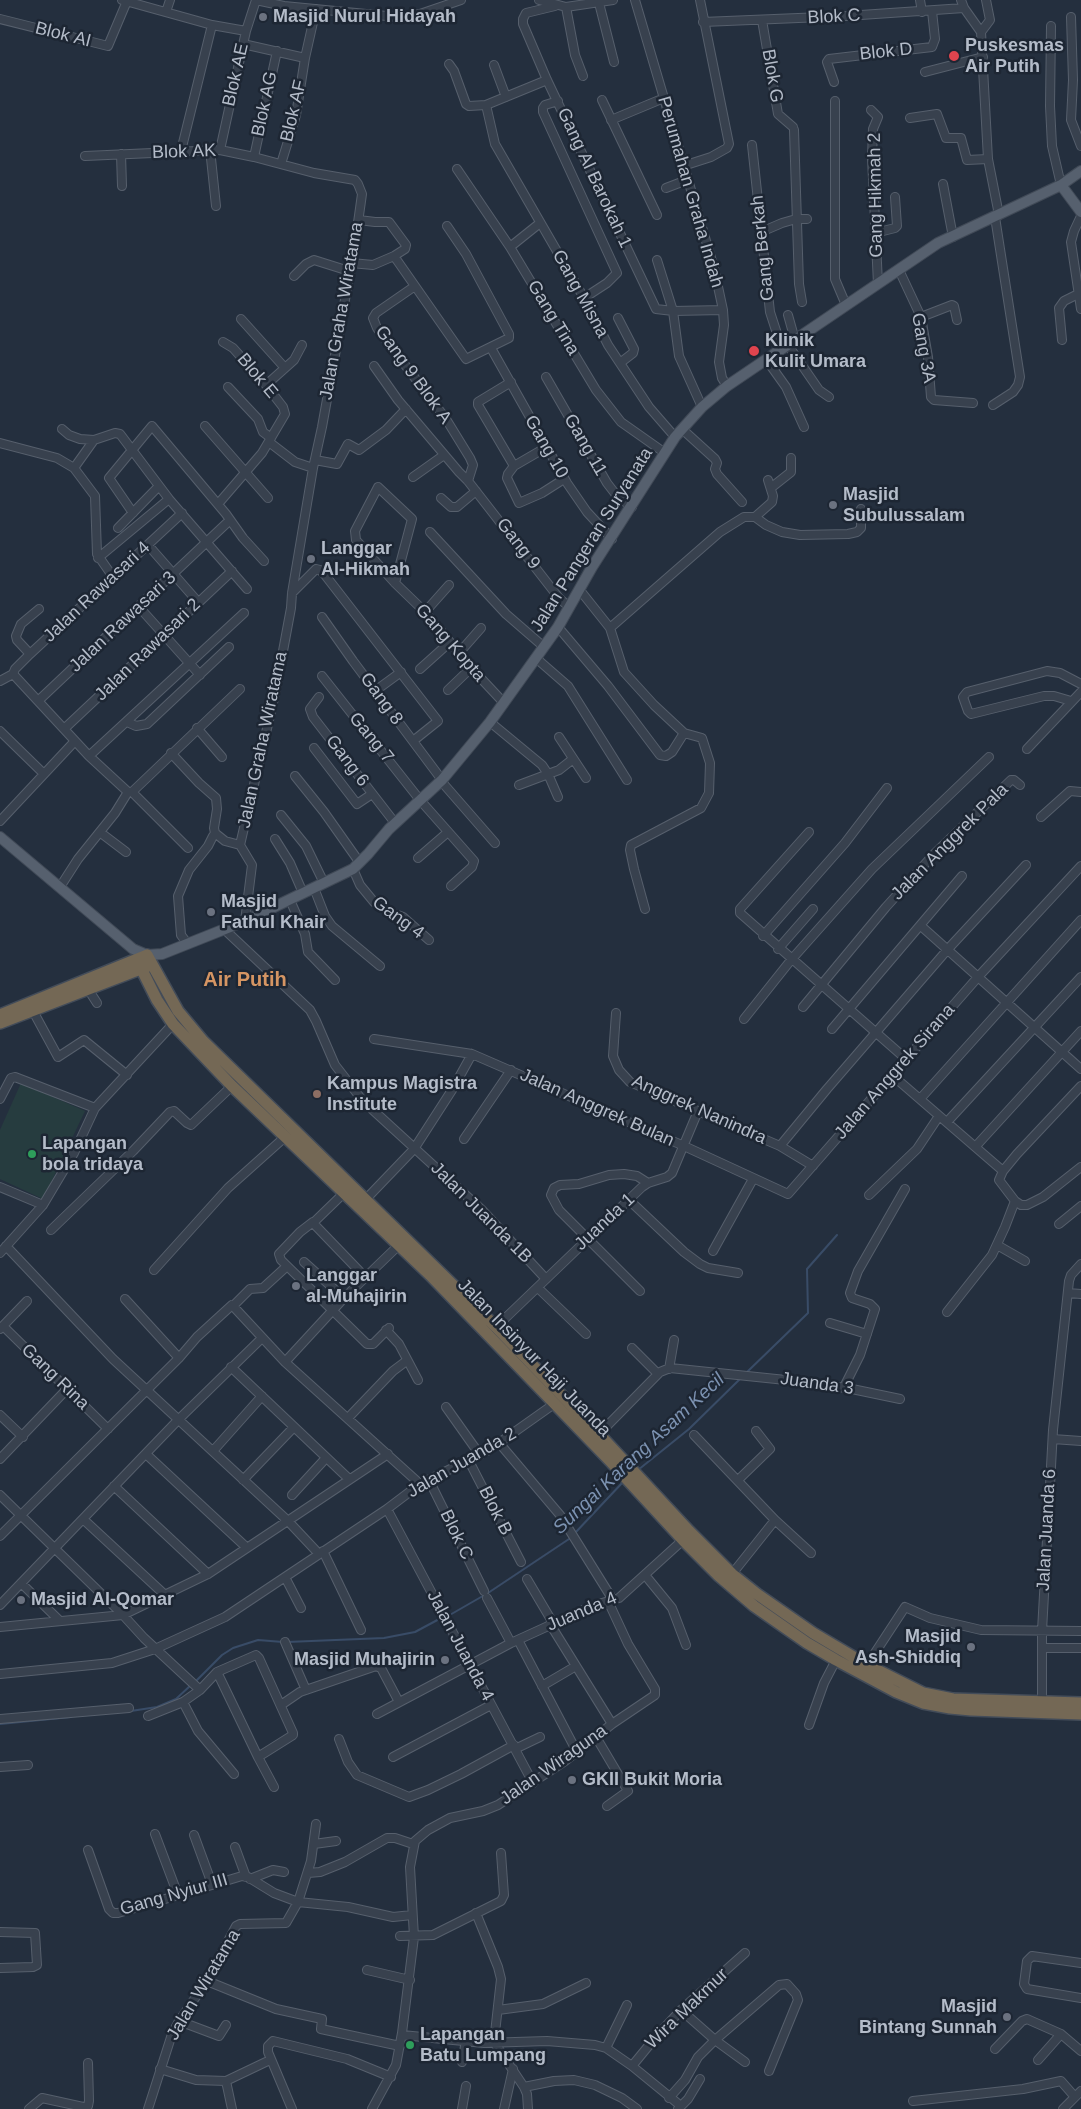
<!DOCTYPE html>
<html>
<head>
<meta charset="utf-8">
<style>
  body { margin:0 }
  canvas { display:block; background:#242f3e }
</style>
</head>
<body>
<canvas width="1081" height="2109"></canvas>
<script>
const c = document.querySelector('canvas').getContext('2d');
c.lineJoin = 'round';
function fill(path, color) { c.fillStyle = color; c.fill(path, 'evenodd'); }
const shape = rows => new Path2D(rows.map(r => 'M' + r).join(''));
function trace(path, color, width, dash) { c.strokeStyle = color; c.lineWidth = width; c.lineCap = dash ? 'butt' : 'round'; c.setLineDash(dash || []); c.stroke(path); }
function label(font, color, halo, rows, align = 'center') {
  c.font = font + ' Arial,sans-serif'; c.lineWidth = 5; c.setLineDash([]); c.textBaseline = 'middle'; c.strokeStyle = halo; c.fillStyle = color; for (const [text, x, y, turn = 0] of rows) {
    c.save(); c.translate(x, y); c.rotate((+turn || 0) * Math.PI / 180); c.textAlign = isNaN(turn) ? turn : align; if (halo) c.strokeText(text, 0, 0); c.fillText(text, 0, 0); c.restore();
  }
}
const green = shape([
  [21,1083,85,1111,43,1199,0,1179,0,1130]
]);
const stream = shape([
  [746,1373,808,1313,807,1269,837,1235],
  [638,1470,689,1429,741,1378],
  [575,1533,623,1482],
  [448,1616,488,1593,572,1537],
  [287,1642,384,1638,415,1632,443,1617],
  [195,1682,222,1655,233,1648,258,1640,283,1642],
  [131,1711,157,1707,176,1699,191,1685],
  [0,1724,71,1717]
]);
const minor = shape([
  [122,0,212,25,246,31],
  [256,0,284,6,397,17,420,14,461,0],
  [539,0,566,7,613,0],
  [635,0,714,268,723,310,724,325,719,362,722,378,727,386],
  [920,0,922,12],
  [961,0,964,8,981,32,988,159,999,215],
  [599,3,614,62],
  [555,6,526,13,523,19,523,24,547,80,656,309,673,311,723,310],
  [566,7,575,55,583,76],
  [166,12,170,0],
  [1071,17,1073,80,1071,120,1081,146],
  [0,19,108,46,127,1],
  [762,20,778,114,793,127],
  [703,22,846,16,964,8],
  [1051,26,1050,106,1052,146,1061,185],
  [981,32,990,20,986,0],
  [243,44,305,58],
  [449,64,454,71,466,104,469,106,486,105],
  [494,65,506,97],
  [925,72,983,57],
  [547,80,486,105,495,144,584,298,608,345,649,407,675,437],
  [834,82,827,62,829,59,932,47,935,39,932,11],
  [602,100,657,215],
  [558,101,545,105,543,108,543,112,617,273,607,283,584,298],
  [835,101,835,279,846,305],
  [871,110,878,117,873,129,872,158,878,284],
  [910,118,937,114,946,138,961,138,967,160,988,159],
  [611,120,664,98],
  [794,130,799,284,802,302],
  [752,145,770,312,782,349],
  [210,149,216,206],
  [220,150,246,31,256,0],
  [181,151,212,25],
  [121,154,122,186],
  [85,156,220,150,254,157,314,173,355,180,358,184,362,194,355,244,322,427,313,468,292,593,291,608,275,694,240,845,252,865,245,921],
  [254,157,277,51],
  [281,164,296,115,305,58,316,9],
  [683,166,711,157,727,148,729,144,700,0],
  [457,169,510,247,596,390,621,422,665,453],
  [943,184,953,237],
  [666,188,687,180],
  [1081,216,1074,231,1071,242,1081,309],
  [761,232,782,223,796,219,807,219],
  [875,233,895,228,897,226,895,197],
  [510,247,540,223],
  [394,256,466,359,509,338,509,334,466,254,447,226],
  [657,260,673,311,679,356,702,407],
  [351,263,373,265,394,256,405,249,406,245,389,222,375,222,359,220],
  [899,270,921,317,928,357,931,397,934,400,973,403],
  [294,276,306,264,314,260,349,271],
  [415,286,376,313,373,318,377,328,446,419,470,458,473,465,468,481],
  [788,315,795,340],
  [921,317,952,305,954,306,957,320],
  [618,318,634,349,633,353,620,363],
  [241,319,285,368],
  [1062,340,1059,308,1064,301,1078,294],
  [788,345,819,390,829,397],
  [491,348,567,483,587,512,612,539],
  [766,359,786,387,804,427],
  [374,366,398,400,459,472,468,481,559,598,569,607],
  [546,377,607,483,617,496,632,507],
  [511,382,478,402,478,405,514,466,545,448],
  [266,385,294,360,302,345],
  [228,387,258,419,263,432,271,438],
  [993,405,1013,392,1018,385,1020,377,995,217],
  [205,426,268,498],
  [62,429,69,435,80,439,94,440],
  [682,429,715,459,717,463,715,469,717,474,742,502],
  [269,442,295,462,313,468],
  [0,443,57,458,74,468,95,496,97,554,113,577],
  [315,460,337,464,348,444,359,450,386,430,406,409],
  [514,466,508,474,507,478,519,503,542,493,564,479],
  [74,468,94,440,115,433,120,434,169,499,247,589],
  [413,477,444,455],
  [772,487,791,472,791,458],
  [441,498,451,507,457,507,476,491],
  [218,504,262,453,285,414,283,407,266,385,233,348,223,342],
  [133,513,109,478,152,426,226,514,243,538,264,561],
  [755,517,772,502,773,496,768,480],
  [118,528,159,486],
  [430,532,506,614,544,647],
  [148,545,198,602],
  [98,558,169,499],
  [395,583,412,519,378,487,355,531,356,540,395,583,425,612,475,672,504,703],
  [579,589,610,628,624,672,654,705,684,733,702,738,710,763,709,793,701,808,631,845,630,850,634,869,645,909],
  [292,593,316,569,320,570,325,575,438,721,413,741],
  [139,607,200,675],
  [425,612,449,585],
  [322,617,353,661,442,780],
  [558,627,608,686,660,755,666,756,672,752,684,733],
  [610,628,720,532,744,517,755,517,766,525,782,532,800,535,848,534,857,532,861,528,861,509],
  [459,653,481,628],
  [30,654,17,640,16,636,21,624,39,609],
  [537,659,568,686,627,780],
  [420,669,450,642],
  [13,674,15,669,30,654,182,513],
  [13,674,89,756,128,792],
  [322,676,420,800,474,861,472,867,451,886],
  [0,681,13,674],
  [448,690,471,668],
  [375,691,401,672],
  [319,697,310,709,313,717,395,823],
  [38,701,230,520],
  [1071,701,1054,696,1044,696,971,714,968,711,963,697,967,692,1047,671,1060,673,1081,684],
  [127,722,136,726,147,724,229,647],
  [490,722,542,765,548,774,558,797],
  [197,728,222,757],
  [64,729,232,571],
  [0,731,43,773],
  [559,737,586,778],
  [314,748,357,804,372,794],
  [1027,749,1081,692],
  [171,753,199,783,216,798,217,809,214,828,215,833,225,841,240,845],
  [89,756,244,613],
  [295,776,324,812,360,863],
  [441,781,495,843],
  [519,785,559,770,573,759],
  [132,792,188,848],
  [281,815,306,846,324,883],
  [1041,817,1070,791,1081,792],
  [0,821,75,741],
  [809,832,740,909,740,913,906,1059],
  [101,833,126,852],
  [275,839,290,863,303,893],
  [418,858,448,832],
  [353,869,360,885,374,902,389,912,403,917,429,940],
  [60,887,78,859,115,813,128,792,132,792,240,689],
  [314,888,325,916,332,926,380,966],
  [290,900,305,934,308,952,335,980],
  [921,926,1081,1069],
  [224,929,310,1010,316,1021,335,1065,363,1101,482,1210,546,1279],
  [763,936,845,843,887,788],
  [187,943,181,935,178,896,189,870,208,846,213,836],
  [778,949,813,909],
  [88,989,97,1003],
  [803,1007,886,907,934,854,1011,780,1014,780,1020,785],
  [33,1011,58,1057,84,1040,127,1075],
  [616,1013,613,1056,619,1070,630,1082,780,1146,813,1166],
  [744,1019,791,960,872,869,989,757],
  [832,1029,962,876],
  [374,1039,472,1054],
  [892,1075,1003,1171],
  [1081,1086,1017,1154,1003,1171,999,1180,1015,1201,1021,1205,1027,1205,1043,1197,1081,1167],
  [0,1099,11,1078,15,1077,95,1108],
  [920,1099,1081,920],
  [947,1122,1081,977],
  [464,1139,511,1070],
  [780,1146,827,1089,948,949,1026,865],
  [976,1146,1081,1031],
  [0,1187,43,1205],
  [344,1193,313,1223,365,1277],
  [869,1195,917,1149,939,1116],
  [366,1199,414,1149,452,1090,472,1054,684,1146,788,1194,978,977,1081,866],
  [629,1200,684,1252,700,1264,708,1268,738,1273],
  [313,1222,300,1232,279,1254,281,1260,367,1344,373,1344,389,1328],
  [1059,1224,1081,1206],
  [51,1230,133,1151,170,1112,174,1111,187,1123,191,1125,232,1086],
  [997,1245,1025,1261],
  [6,1246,113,1359,288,1521,319,1554],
  [713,1251,753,1179],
  [0,1253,43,1205,74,1153,95,1108,173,1024],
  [304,1262,344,1298],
  [154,1270,228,1188,285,1137],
  [538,1288,586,1334],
  [640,1291,559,1210,551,1195,554,1188,560,1185,579,1184,609,1175,624,1174,637,1176,648,1183],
  [1068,1293,1081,1294],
  [125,1299,179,1358],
  [233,1306,250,1289,263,1288,286,1267],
  [947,1312,992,1255,1005,1227,1015,1201],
  [830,1323,867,1334],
  [3,1326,108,1429],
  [496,1327,642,1187,648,1183,667,1177,672,1173,698,1111],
  [0,1329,27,1301],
  [386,1330,399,1344,418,1380],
  [632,1348,658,1374],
  [285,1362,344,1298,399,1245],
  [231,1367,349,1479],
  [669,1369,674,1340],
  [844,1387,860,1355,875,1309,870,1304,852,1298,850,1293,858,1271,905,1189],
  [446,1407,480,1455],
  [0,1415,23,1437],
  [348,1418,393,1371,405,1362],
  [599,1434,660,1372,670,1368,805,1382,852,1389,900,1399],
  [694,1435,775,1520,811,1553],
  [1053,1439,1081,1441],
  [500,1444,560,1515,613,1600],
  [213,1451,262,1396],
  [146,1454,246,1547],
  [0,1459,68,1388],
  [469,1461,521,1562],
  [243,1480,294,1427],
  [429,1480,484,1591],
  [738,1480,770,1449,756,1431],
  [114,1486,208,1574],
  [0,1495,123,1615,144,1638,200,1690,183,1702,148,1716],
  [292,1495,326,1458],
  [387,1509,533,1783],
  [83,1519,165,1595],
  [0,1536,179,1358,197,1337,232,1305,285,1362,420,1484],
  [323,1551,361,1630],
  [732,1574,775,1520],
  [645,1575,672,1608,686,1645],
  [285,1577,301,1608],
  [527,1579,553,1623],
  [21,1583,60,1621],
  [487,1598,511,1643],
  [0,1605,179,1419,262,1338],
  [550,1624,612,1724],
  [0,1627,123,1615,208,1574,388,1454],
  [518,1640,577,1752],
  [285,1642,306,1690],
  [1042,1648,1081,1648],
  [867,1665,905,1607,930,1618,981,1630,1081,1631],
  [0,1674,112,1663,155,1649,225,1617,387,1509,420,1484,489,1450,554,1404],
  [542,1686,576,1666],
  [200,1690,217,1672],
  [183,1702,198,1731,234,1774],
  [1042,1703,1042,1631,1053,1430,1069,1281,1071,1275,1081,1264],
  [281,1705,300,1692,376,1666,381,1668,399,1702],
  [377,1714,511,1643,592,1606,619,1598,683,1540],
  [0,1719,129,1708],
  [809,1725,824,1683,836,1660],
  [596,1737,628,1791,607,1806],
  [339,1739,348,1762,357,1775,409,1797,428,1790,461,1774,514,1745],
  [515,1749,540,1737],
  [258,1757,293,1735,293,1733,259,1658,256,1655,217,1672,245,1730,258,1757,274,1787],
  [393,1757,491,1705],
  [0,1767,28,1765],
  [155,1834,178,1895],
  [194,1835,212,1884],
  [314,1844,336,1841],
  [235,1847,246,1877],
  [88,1850,109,1909,113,1913,118,1913,242,1876,248,1877,274,1893,298,1902,311,1861,316,1824],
  [308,1873,320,1872,345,1862,387,1838,395,1838,413,1844],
  [250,1879,273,1870,284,1872],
  [476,1913,498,1967,501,1979,494,2042],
  [0,1932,35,1933,37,1965,33,1967,0,1968],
  [400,1936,433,1935,501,1901,504,1895,501,1853],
  [1081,1963,1032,1956,1027,1961,1024,1984,1027,1989,1081,1998],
  [367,1970,410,1980],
  [207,1981,276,2009,322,2019,321,2029,400,2046],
  [498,2010,543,2004,586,1983],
  [681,2010,715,2040,745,2062],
  [179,2021,219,2036,226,2025],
  [402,2035,484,2043,547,2041,595,2045,606,2048,632,2066,681,2106],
  [494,2042,524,2087,527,2094,528,2109],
  [606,2048,627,2005],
  [995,2049,1022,2021,1027,2019,1061,2034,1081,2051],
  [1038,2060,1061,2034],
  [462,2062,466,2041],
  [632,2066,655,2038,681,2010,745,1953],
  [160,2069,196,2080,226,2081,270,2060],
  [226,2081,232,2109],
  [524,2087,554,2081,574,2080,595,2085,622,2098,637,2109],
  [669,2098,685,2080,698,2057,715,2040,779,1985,787,1984,796,1994,798,2000,769,2071],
  [913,2101,1023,2089,1061,2081,1075,2097],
  [29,2109,42,2098,83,2107,88,2106,89,2101,88,2063],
  [148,2109,172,2034,179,2021,207,1981,236,1926,240,1924,286,1923,298,1902,348,1907,393,1917,412,1915],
  [292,2109,268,2052,268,2046,273,2041,347,2059,391,2077],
  [372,2109,396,2065,402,2033,414,1937,410,1867,415,1841,428,1830,450,1818,483,1811,498,1805,565,1761,612,1724,655,1695,655,1689,628,1644,608,1601],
  [462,2109,466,2086],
  [504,2109,513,2069],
  [678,2109,688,2099,700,2079],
  [1063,2109,1081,2091]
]);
const major = shape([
  [1061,185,1081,212],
  [0,837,133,949,147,955,162,954,245,921,353,869,368,854,389,829,442,780,490,722,558,627,592,567,675,437,702,407,727,386,938,243,1061,185,1081,171]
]);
const highway = shape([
  [137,960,157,1000,173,1024,232,1086,430,1275,612,1463,683,1540,719,1576,754,1606,807,1643,836,1660,896,1692,923,1703,950,1708,971,1710,1081,1714],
  [0,1015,147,955,178,1011,203,1041,496,1327,599,1434,689,1531,732,1574,757,1594,813,1633,867,1665,923,1693,953,1699,1081,1703],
  [0,1023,148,966]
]);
const markers = [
  [263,17,5,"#6b7280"],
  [954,56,6,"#e0444e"],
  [754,351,6,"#e0444e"],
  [833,505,5,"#6b7280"],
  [311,559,5,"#6b7280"],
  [211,912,5,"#6b7280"],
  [317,1094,5,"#8d6e63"],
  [32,1154,5,"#2e9e5b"],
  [296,1286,5,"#6b7280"],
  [21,1600,5,"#6b7280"],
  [971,1647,5,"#6b7280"],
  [445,1660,5,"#6b7280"],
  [572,1780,5,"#6b7280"],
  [1007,2017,5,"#6b7280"],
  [410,2045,5,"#2e9e5b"]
];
const poiNames = [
  ["Masjid Nurul Hidayah",273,17],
  ["Puskesmas",965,46],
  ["Air Putih",965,67],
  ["Klinik",765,341],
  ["Kulit Umara",765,362],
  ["Masjid",843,495],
  ["Subulussalam",843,516],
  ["Langgar",321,549],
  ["Al-Hikmah",321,570],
  ["Masjid",221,902],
  ["Fathul Khair",221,923],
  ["Kampus Magistra",327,1084],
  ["Institute",327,1105],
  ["Lapangan",42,1144],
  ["bola tridaya",42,1165],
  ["Langgar",306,1276],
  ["al-Muhajirin",306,1297],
  ["Masjid Al-Qomar",31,1600],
  ["Masjid",961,1637,"right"],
  ["Ash-Shiddiq",961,1658,"right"],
  ["Masjid Muhajirin",435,1660,"right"],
  ["GKII Bukit Moria",582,1780],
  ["Masjid",997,2007,"right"],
  ["Bintang Sunnah",997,2028,"right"],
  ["Lapangan",420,2035],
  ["Batu Lumpang",420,2056]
];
const streetNames = [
  ["Blok C",834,17,-3],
  ["Blok AI",63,35,14],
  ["Blok D",886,52,-6],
  ["Blok AE",236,75,-77],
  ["Blok G",772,76,80],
  ["Blok AG",265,104,-78],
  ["Blok AF",294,111,-77],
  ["Blok AK",184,152,-2],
  ["Gang Al Barokah 1",594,178,65],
  ["Perumahan Graha Indah",690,192,74],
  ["Gang Hikmah 2",876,195,-91],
  ["Gang Berkah",763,248,-96],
  ["Gang Misna",580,294,61],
  ["Jalan Graha Wiratama",342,311,-80],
  ["Gang Tina",553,318,59],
  ["Gang 3A",923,348,80],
  ["Gang 9 Blok A",413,375,54],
  ["Blok E",257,376,50],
  ["Gang 11",585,445,60],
  ["Gang 10",546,447,60],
  ["Jalan Pangeran Suryanata",592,540,-58],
  ["Gang 9",518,544,52],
  ["Jalan Rawasari 4",97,592,-43],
  ["Jalan Rawasari 3",123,622,-43],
  ["Gang Kopta",450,643,49],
  ["Jalan Rawasari 2",148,650,-44],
  ["Gang 8",381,699,54],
  ["Gang 7",371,738,51],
  ["Jalan Graha Wiratama",263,740,-78],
  ["Gang 6",347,761,53],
  ["Jalan Anggrek Pala",950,842,-45],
  ["Gang 4",398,918,36],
  ["Jalan Anggrek Sirana",895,1072,-49],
  ["Jalan Anggrek Bulan",597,1108,24],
  ["Anggrek Nanindra",699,1110,24],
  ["Jalan Juanda 1B",481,1213,45],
  ["Juanda 1",605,1222,-43],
  ["Jalan Insinyur Haji Juanda",534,1358,46],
  ["Gang Rina",55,1377,44],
  ["Juanda 3",817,1384,8],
  ["Jalan Juanda 2",462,1463,-30],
  ["Blok B",495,1511,63],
  ["Jalan Juanda 6",1047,1530,-87],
  ["Blok C",456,1535,64],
  ["Juanda 4",582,1612,-23],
  ["Jalan Juanda 4",460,1646,62],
  ["Jalan Wiraguna",554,1765,-35],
  ["Gang Nyiur III",174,1895,-16],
  ["Jalan Wiratama",204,1985,-59],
  ["Wira Makmur",687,2009,-44]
];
const waterNames = [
  ["Sungai Karang Asam Kecil",639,1454,-43]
];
const quarterNames = [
  ["Air Putih",245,980]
];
fill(green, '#263c3f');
trace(stream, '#394c67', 2);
trace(minor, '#565f6c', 10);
trace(major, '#414a57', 12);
trace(highway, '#434c59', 14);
trace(minor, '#38414e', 8);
trace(major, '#56606e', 10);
trace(highway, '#746855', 11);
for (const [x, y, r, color] of markers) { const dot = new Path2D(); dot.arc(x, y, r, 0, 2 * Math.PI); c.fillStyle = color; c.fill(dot); trace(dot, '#1d2633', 2); }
label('bold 18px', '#b4bcc9', '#1d2633', poiNames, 'left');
label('18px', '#b4bcc9', '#1d2633', streetNames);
label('italic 19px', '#7c92b1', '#1d2633', waterNames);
label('bold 20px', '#d59563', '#1d2633', quarterNames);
</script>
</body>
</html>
